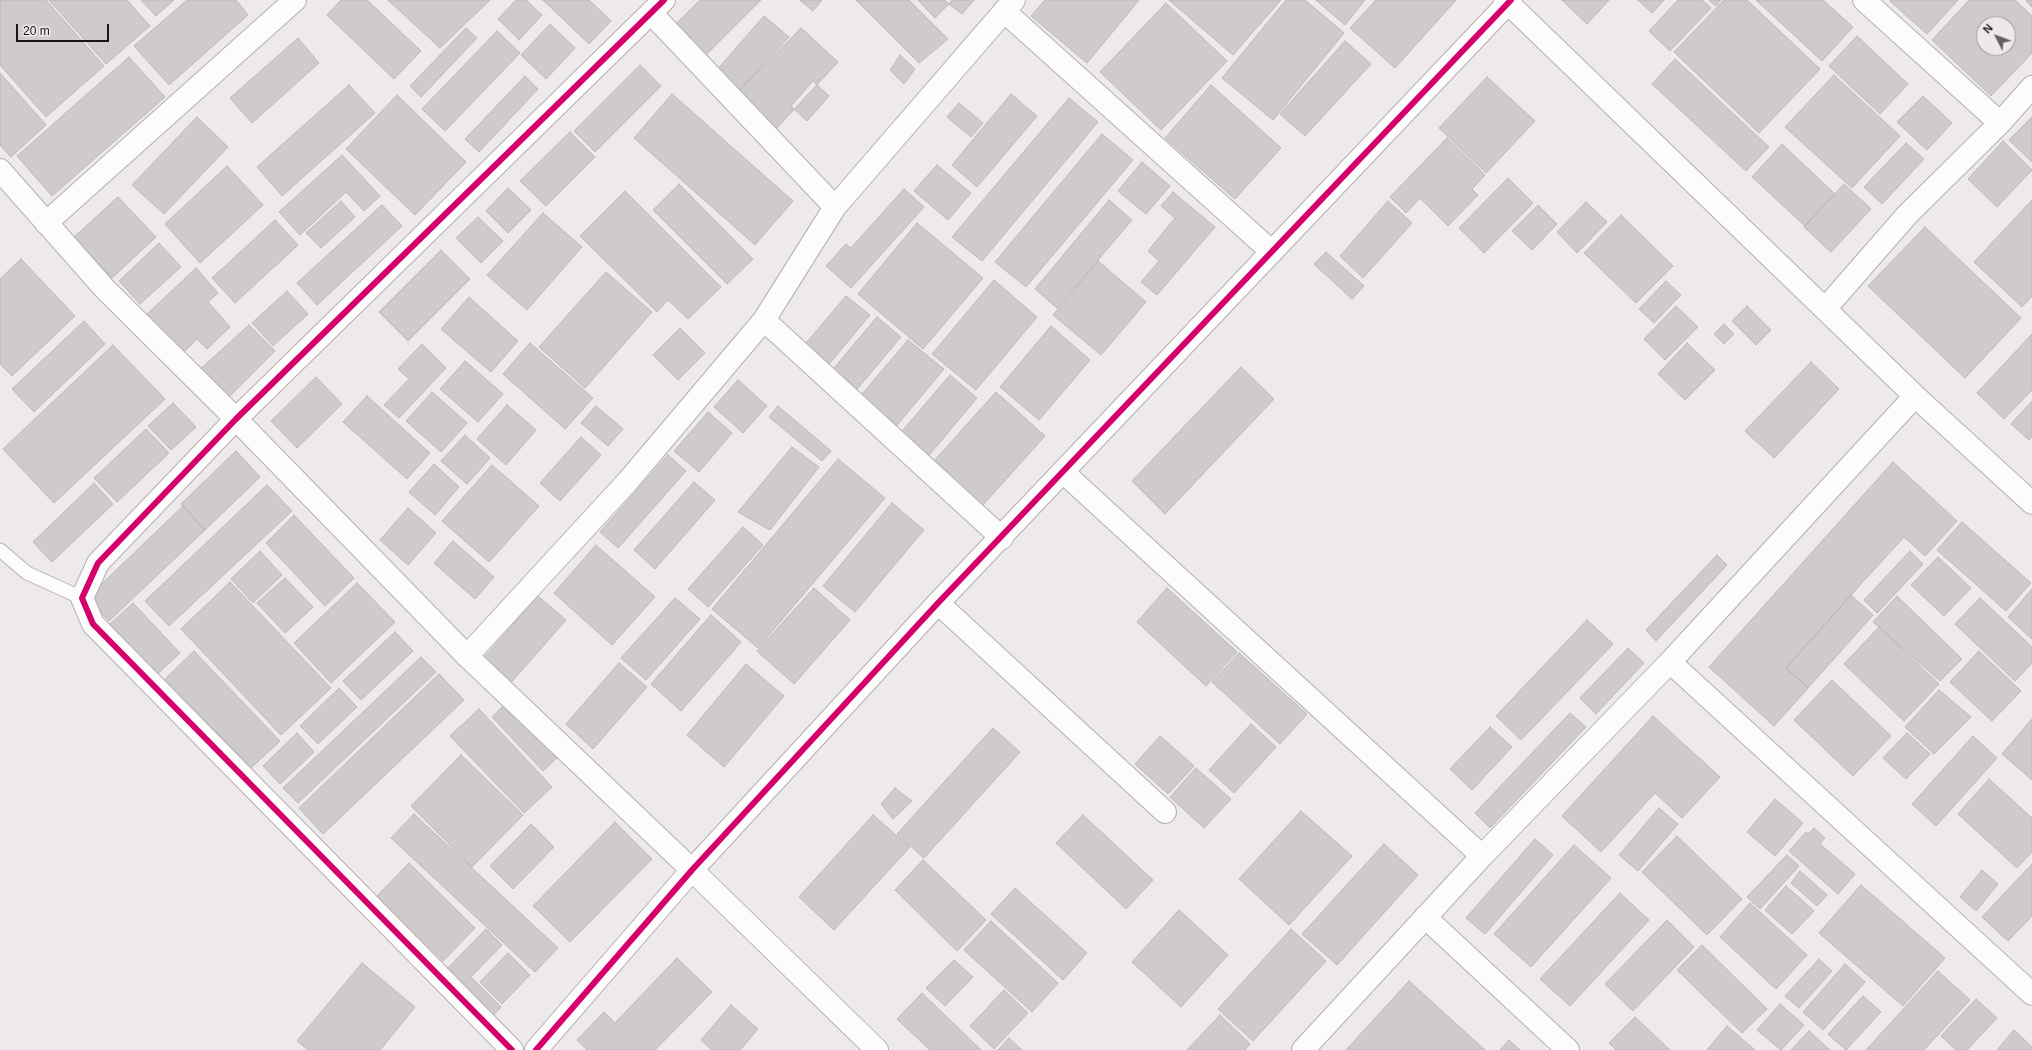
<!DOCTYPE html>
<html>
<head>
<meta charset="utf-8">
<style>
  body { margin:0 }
  #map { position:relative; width:2032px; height:1050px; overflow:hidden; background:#eee9eb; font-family:Arial,sans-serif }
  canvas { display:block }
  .north { position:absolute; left:1976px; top:16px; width:40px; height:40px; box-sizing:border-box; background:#efe8eb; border:1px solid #999496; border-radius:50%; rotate:312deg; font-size:11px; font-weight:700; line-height:16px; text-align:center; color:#181617 }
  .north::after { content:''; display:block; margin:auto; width:14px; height:18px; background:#636061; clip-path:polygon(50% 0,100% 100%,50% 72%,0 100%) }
  .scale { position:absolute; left:16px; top:24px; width:93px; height:18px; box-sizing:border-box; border:2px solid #181617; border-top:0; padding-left:5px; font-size:12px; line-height:14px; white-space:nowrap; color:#181617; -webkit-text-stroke:3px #efe8eb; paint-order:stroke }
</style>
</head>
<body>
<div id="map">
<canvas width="2032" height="1050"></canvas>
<div class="north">N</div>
<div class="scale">20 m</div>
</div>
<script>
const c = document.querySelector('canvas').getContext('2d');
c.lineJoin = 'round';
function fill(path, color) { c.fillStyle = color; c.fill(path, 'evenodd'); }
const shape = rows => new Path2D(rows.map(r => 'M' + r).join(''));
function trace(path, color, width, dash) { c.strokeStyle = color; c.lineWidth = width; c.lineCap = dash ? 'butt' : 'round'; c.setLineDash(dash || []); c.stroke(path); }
const building = shape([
  [0,0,46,0,104,66,46,117,0,65,0,0],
  [49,0,127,0,150,26,106,64,49,0],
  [141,0,174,0,156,16,141,0],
  [187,0,236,0,248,15,169,85,134,46,187,0],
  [341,0,367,0,421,51,394,79,327,15,341,0],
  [388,0,490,0,440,48,388,0],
  [516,0,526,0,542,15,519,40,498,19,516,0],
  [543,0,589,0,611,21,589,44,543,0],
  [700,0,761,0,705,56,675,25,700,0],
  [800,0,822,0,813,11,800,0],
  [856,0,909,0,948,39,919,63,856,0],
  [918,0,945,0,949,4,935,18,918,0],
  [952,0,974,0,962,14,949,4,952,0],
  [1045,0,1139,0,1087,63,1031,16,1045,0],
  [1169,0,1281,0,1233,55,1169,0],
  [1286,0,1305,0,1344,33,1273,120,1222,78,1286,0],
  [1316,0,1365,0,1345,25,1316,0],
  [1376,0,1456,0,1395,68,1350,28,1376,0],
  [1562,0,1609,0,1587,24,1562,0],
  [1638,0,1664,0,1652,13,1638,0],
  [1678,0,1702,0,1711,8,1670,51,1649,31,1678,0],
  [1709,0,1721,0,1716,6,1709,0],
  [1724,0,1747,0,1820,69,1759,133,1674,52,1724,0],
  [1756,0,1823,0,1853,27,1822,61,1756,0],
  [1891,0,1958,0,1927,34,1890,1,1891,0],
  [1969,0,2015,0,2032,16,2032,53,1991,96,1932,40,1969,0],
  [1984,24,2008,24,2008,48,1984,48,1984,24],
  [2027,0,2032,0,2032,7,2026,1,2027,0],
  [1166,3,1227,61,1161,130,1100,72,1166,3],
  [764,16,789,37,737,93,716,71,764,16],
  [550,24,575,48,546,79,521,55,550,24],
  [466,28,477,38,421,97,410,86,466,28],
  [801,28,838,62,774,131,737,93,801,28],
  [497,31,520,53,445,131,422,109,497,31],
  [1857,36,1908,84,1880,114,1829,66,1857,36],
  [298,38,319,63,252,123,230,98,298,38],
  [1345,41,1371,64,1305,136,1280,114,1345,41],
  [900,55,915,69,904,84,890,70,900,55],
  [129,57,165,97,52,196,17,156,129,57],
  [1675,59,1769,147,1746,171,1652,84,1675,59],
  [640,65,661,86,595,152,574,131,640,65],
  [0,73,46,125,11,157,0,145,0,73],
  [1834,75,1900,136,1852,188,1785,127,1834,75],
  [525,76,538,89,479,152,465,139,525,76],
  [1487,77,1535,121,1486,173,1439,128,1487,77],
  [813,81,829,96,807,121,791,106,813,81],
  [349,85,375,113,282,196,257,167,349,85],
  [1211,85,1281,148,1235,199,1165,138,1211,85],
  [672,94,793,201,755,245,634,138,672,94],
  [1011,94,1037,116,977,187,952,165,1011,94],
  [397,95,466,162,415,215,346,149,397,95],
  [1923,96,1952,123,1927,150,1897,122,1923,96],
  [1069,98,1098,122,982,261,952,237,1069,98],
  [959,103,983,123,971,137,947,117,959,103],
  [197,117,228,147,164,214,132,185,197,117],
  [2032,117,2032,162,2009,140,2032,117],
  [570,132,595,157,546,206,520,181,570,132],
  [1102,134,1133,160,1026,287,995,262,1102,134],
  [1447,138,1485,175,1472,189,1478,195,1448,226,1420,198,1406,213,1390,197,1447,138],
  [2003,141,2032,170,1997,207,1968,179,2003,141],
  [1906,143,1924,159,1882,204,1864,187,1906,143],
  [1782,144,1835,194,1805,226,1752,177,1782,144],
  [342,155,380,196,364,211,346,192,300,235,279,212,342,155],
  [1142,162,1170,186,1146,214,1118,191,1142,162],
  [937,165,971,193,948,220,914,191,937,165],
  [227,166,263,205,200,263,165,224,227,166],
  [1508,178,1533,203,1484,253,1459,228,1508,178],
  [679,184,753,259,727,284,653,210,679,184],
  [1844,184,1871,209,1831,252,1804,227,1844,184],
  [508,188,531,210,508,233,486,211,508,188],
  [904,189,924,207,851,288,826,266,846,244,851,248,904,189],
  [625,191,721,287,688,319,668,300,657,312,580,236,625,191],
  [1173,192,1215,227,1157,295,1141,282,1159,261,1148,251,1175,218,1161,206,1173,192],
  [118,197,156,237,112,278,74,237,118,197],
  [1109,200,1132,220,1057,308,1035,289,1109,200],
  [2032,200,2032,296,2022,307,1974,262,2032,200],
  [341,201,355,217,321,248,306,233,341,201],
  [1388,201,1412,223,1363,278,1340,256,1388,201],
  [1586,202,1607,222,1577,253,1557,232,1586,202],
  [382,205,402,226,317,305,297,283,382,205],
  [1538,205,1557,224,1532,250,1512,231,1538,205],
  [543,213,582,247,527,310,487,275,543,213],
  [1621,215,1673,266,1636,303,1584,253,1621,215],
  [478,217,503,241,481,263,456,238,478,217],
  [275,220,298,245,235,303,212,278,275,220],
  [917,223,983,278,923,349,858,294,917,223],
  [1925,227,2021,318,1965,378,1868,286,1925,227],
  [159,243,181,267,140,304,119,281,159,243],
  [441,250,470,279,408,341,379,312,441,250],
  [1326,252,1364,286,1352,299,1314,264,1326,252],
  [21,259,75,316,12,376,0,364,0,279,21,259],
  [1098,261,1146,302,1101,355,1053,315,1098,261],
  [196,268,218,293,208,302,230,327,207,349,197,339,180,356,144,317,196,268],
  [606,272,652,312,585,388,539,347,606,272],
  [994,280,1037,317,976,390,932,354,994,280],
  [1666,281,1681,295,1654,323,1639,309,1666,281],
  [287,291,308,314,273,346,252,323,287,291],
  [846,296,870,315,825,369,801,349,846,296],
  [469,297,518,341,491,372,441,329,469,297],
  [1676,306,1698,327,1665,360,1644,339,1676,306],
  [1747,306,1771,330,1756,345,1732,321,1747,306],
  [877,317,901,337,853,394,829,374,877,317],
  [84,321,105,344,34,412,12,389,84,321],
  [1724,324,1734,334,1724,344,1714,334,1724,324],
  [249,325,275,351,225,401,197,372,249,325],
  [1051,326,1090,360,1039,420,1000,387,1051,326],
  [680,328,705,353,678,380,653,355,680,328],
  [2032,334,2032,390,2004,419,1977,393,2032,334],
  [908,340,944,369,893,430,857,400,908,340],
  [530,343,593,398,565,429,503,374,530,343],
  [1687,343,1715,370,1685,400,1658,374,1687,343],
  [422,344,446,368,399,418,384,405,409,379,398,369,422,344],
  [113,345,165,399,54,503,3,449,113,345],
  [465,361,503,394,478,422,440,389,465,361],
  [1811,362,1839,389,1774,458,1745,431,1811,362],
  [1241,367,1274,399,1165,514,1132,481,1241,367],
  [950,375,977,398,925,460,897,437,950,375],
  [316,377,342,404,297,448,271,421,316,377],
  [738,380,767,406,743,433,714,407,738,380],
  [432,392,467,423,441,452,406,421,432,392],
  [996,392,1045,436,982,506,933,462,996,392],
  [367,396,430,453,407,479,343,422,367,396],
  [2032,401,2032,437,2029,440,2011,424,2032,401],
  [173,403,196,427,171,450,148,426,173,403],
  [507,405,536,430,506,465,477,439,507,405],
  [596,406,623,429,608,446,581,423,596,406],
  [778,406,831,451,822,461,769,417,778,406],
  [708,412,732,433,699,472,674,451,708,412],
  [146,429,169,453,117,502,94,478,146,429],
  [465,435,490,458,467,484,441,461,465,435],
  [581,437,601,455,560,501,540,483,581,437],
  [792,447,819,467,770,530,738,512,792,447],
  [236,451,260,477,205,530,181,504,236,451],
  [668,455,686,471,618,548,600,532,668,455],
  [838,459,885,498,758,648,712,609,838,459],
  [1893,462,1957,521,1925,556,1904,537,1851,595,1786,668,1808,688,1774,726,1709,667,1893,462],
  [434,464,459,487,435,515,409,492,434,464],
  [492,465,539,506,489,562,442,521,492,465],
  [694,482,715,500,655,569,634,550,694,482],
  [94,483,113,504,52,562,33,542,94,483],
  [267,485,292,511,169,626,145,601,267,485],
  [892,503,924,530,855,612,823,586,892,503],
  [183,506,205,530,109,621,87,598,183,506],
  [408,508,436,533,408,565,380,540,408,508],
  [294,515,354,578,325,606,266,543,294,515],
  [1962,522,2031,583,2006,611,1937,550,1962,522],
  [743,527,763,545,708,607,688,589,743,527],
  [453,541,494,577,475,599,434,563,453,541],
  [596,545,655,597,612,645,554,593,596,545],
  [260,551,282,575,253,603,231,579,260,551],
  [1910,551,1923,564,1877,613,1864,600,1910,551],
  [1717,555,1727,565,1656,641,1646,630,1717,555],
  [1938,557,1971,588,1944,616,1911,585,1938,557],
  [285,578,313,607,285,633,257,603,285,578],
  [230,582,331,688,281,735,181,629,230,582],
  [357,583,395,622,331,683,294,643,357,583],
  [814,588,850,620,794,684,757,651,814,588],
  [1167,588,1237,652,1206,686,1137,622,1167,588],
  [2032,589,2032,639,2008,617,2032,589],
  [1851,595,1873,615,1808,688,1786,668,1851,595],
  [538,596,566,620,509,685,481,661,538,596],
  [1897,596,1962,659,1940,681,1873,622,1897,596],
  [675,598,700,619,646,680,621,658,675,598],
  [1980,598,2032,647,2032,663,2015,681,1955,624,1980,598],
  [133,603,180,653,154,677,107,627,133,603],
  [711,615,741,642,681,711,651,684,711,615],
  [1587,620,1613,644,1521,740,1496,716,1587,620],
  [1879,627,1939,684,1904,721,1844,664,1879,627],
  [395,632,413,651,361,700,343,681,395,632],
  [1628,648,1644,663,1596,714,1580,698,1628,648],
  [194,651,280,741,251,768,165,679,194,651],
  [1979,651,2021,691,1992,721,1950,682,1979,651],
  [1239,653,1307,714,1280,744,1212,682,1239,653],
  [421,657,436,672,298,803,283,788,421,657],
  [619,663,647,687,593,749,566,724,619,663],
  [746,664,784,696,724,767,687,735,746,664],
  [439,674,464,700,323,834,299,808,439,674],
  [1832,680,1891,736,1853,776,1794,720,1832,680],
  [339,688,357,707,318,744,300,726,339,688],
  [1939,690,1971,717,1934,754,1905,727,1939,690],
  [509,700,560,755,543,771,492,717,509,700],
  [479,709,552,787,524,813,450,736,479,709],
  [1570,713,1586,727,1490,828,1475,813,1570,713],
  [1653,716,1720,777,1682,818,1655,793,1601,852,1562,816,1653,716],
  [2032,719,2032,780,2002,754,2032,719],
  [1251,724,1276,747,1234,793,1209,770,1251,724],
  [1490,727,1512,747,1472,790,1450,769,1490,727],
  [993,728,1020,752,924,858,897,834,993,728],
  [297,733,314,752,280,784,263,766,297,733],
  [1907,733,1930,754,1906,779,1883,758,1907,733],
  [1160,736,1194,766,1168,794,1135,764,1160,736],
  [1973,736,1997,758,1936,826,1912,804,1973,736],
  [461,755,523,815,472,867,411,806,461,755],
  [1196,768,1231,799,1204,828,1170,797,1196,768],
  [1989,779,2032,818,2032,852,2017,868,1958,814,1989,779],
  [895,788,912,801,893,819,881,804,895,788],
  [1775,799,1803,823,1775,856,1747,832,1775,799],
  [1659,808,1678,824,1638,871,1619,855,1659,808],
  [1301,811,1352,856,1289,925,1239,879,1301,811],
  [414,814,558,948,535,972,391,838,414,814],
  [873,815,910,847,834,930,799,897,873,815],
  [1083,815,1153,880,1126,909,1056,843,1083,815],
  [615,822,652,859,570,942,533,906,615,822],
  [531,824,554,847,513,889,490,866,531,824],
  [1814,828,1825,838,1820,844,1855,874,1838,894,1789,851,1806,832,1808,834,1814,828],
  [1677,836,1742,899,1707,935,1642,872,1677,836],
  [1535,839,1553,855,1485,934,1466,918,1535,839],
  [1384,844,1418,875,1337,965,1302,934,1384,844],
  [1574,845,1611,878,1531,967,1494,934,1574,845],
  [1787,855,1799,866,1760,909,1747,897,1787,855],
  [923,860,986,920,957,951,895,890,923,860],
  [409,863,475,928,443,961,377,896,409,863],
  [2032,864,2032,916,2008,941,1982,917,2032,864],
  [1982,870,1998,884,1976,911,1960,897,1982,870],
  [1800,871,1827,895,1817,906,1791,883,1800,871],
  [1861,885,1945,958,1903,1006,1819,933,1861,885],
  [1786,886,1814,911,1792,934,1765,910,1786,886],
  [1015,888,1087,953,1063,980,991,914,1015,888],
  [1620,893,1649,920,1570,1006,1540,979,1620,893],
  [1750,903,1807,955,1776,989,1720,937,1750,903],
  [1179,910,1228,955,1181,1007,1132,962,1179,910],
  [1667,920,1694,947,1633,1011,1605,984,1667,920],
  [991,921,1058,983,1032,1012,964,950,991,921],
  [486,929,502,945,471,977,501,1007,489,1020,442,974,486,929],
  [1291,929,1326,961,1253,1041,1218,1009,1291,929],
  [1702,945,1767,1009,1742,1033,1677,970,1702,945],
  [508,953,530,975,502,1004,480,982,508,953],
  [677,958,712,992,655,1050,587,1050,577,1040,604,1012,615,1023,677,958],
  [1819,959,1832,971,1799,1008,1785,996,1819,959],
  [954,960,973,977,945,1006,926,988,954,960],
  [362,963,415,1007,380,1050,308,1050,297,1041,362,963],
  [1845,964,1865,982,1823,1030,1803,1012,1845,964],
  [1938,971,1970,1000,1924,1050,1866,1050,1938,971],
  [1409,981,1485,1050,1346,1050,1409,981],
  [1004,990,1028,1013,994,1049,970,1026,1004,990],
  [922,993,981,1050,930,1050,897,1019,922,993],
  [1863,996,1881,1012,1846,1050,1828,1034,1863,996],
  [1976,999,1997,1018,1967,1050,1956,1050,1941,1036,1976,999],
  [1780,1004,1804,1025,1781,1050,1757,1030,1780,1004],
  [731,1005,758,1029,740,1050,712,1050,701,1040,731,1005],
  [1220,1015,1250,1044,1245,1050,1187,1050,1220,1015],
  [1635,1017,1670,1050,1616,1050,1609,1043,1635,1017],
  [1727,1026,1755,1050,1707,1050,1727,1026],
  [2014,1030,2032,1047,2032,1050,1997,1050,2014,1030],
  [1809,1031,1830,1050,1791,1050,1809,1031],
  [1009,1038,1022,1050,998,1050,1009,1038],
  [1509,1040,1520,1050,1500,1050,1509,1040]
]);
const lane = shape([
  [0,550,27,573,82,598]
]);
const street = shape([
  [1505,0,1915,396,2032,503],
  [1864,0,2000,123],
  [1004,11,1272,252],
  [651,13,835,207],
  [46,223,295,0],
  [1825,309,1907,215,2000,123,2032,87],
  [764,320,1002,538],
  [1063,472,1482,856],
  [938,603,1165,812],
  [467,656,628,481,764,320,835,207,1014,0],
  [1670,662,2032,994],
  [692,870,877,1050],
  [1425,917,1568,1050],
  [512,1050,93,624,82,598,98,563,236,419,664,0],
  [1303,1050,1482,856,1670,662,1915,396]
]);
const secondary = shape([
  [0,170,105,289,236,419,467,656,692,870],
  [536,1050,692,870,938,603,1511,0]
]);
const cycleway = shape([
  [512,1050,93,624,82,598,98,563,236,419,664,0],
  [536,1050,692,870,938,603,1511,0]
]);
fill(building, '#cfcbcd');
trace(building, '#bbb8b9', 1);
trace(lane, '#b4b0b2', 15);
trace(street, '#b4b0b2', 24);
trace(secondary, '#b4b0b2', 24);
trace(lane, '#fcfcfc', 13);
trace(street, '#fcfcfc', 22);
trace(secondary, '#fcfcfc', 22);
trace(cycleway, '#d6006c', 6);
</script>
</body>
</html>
